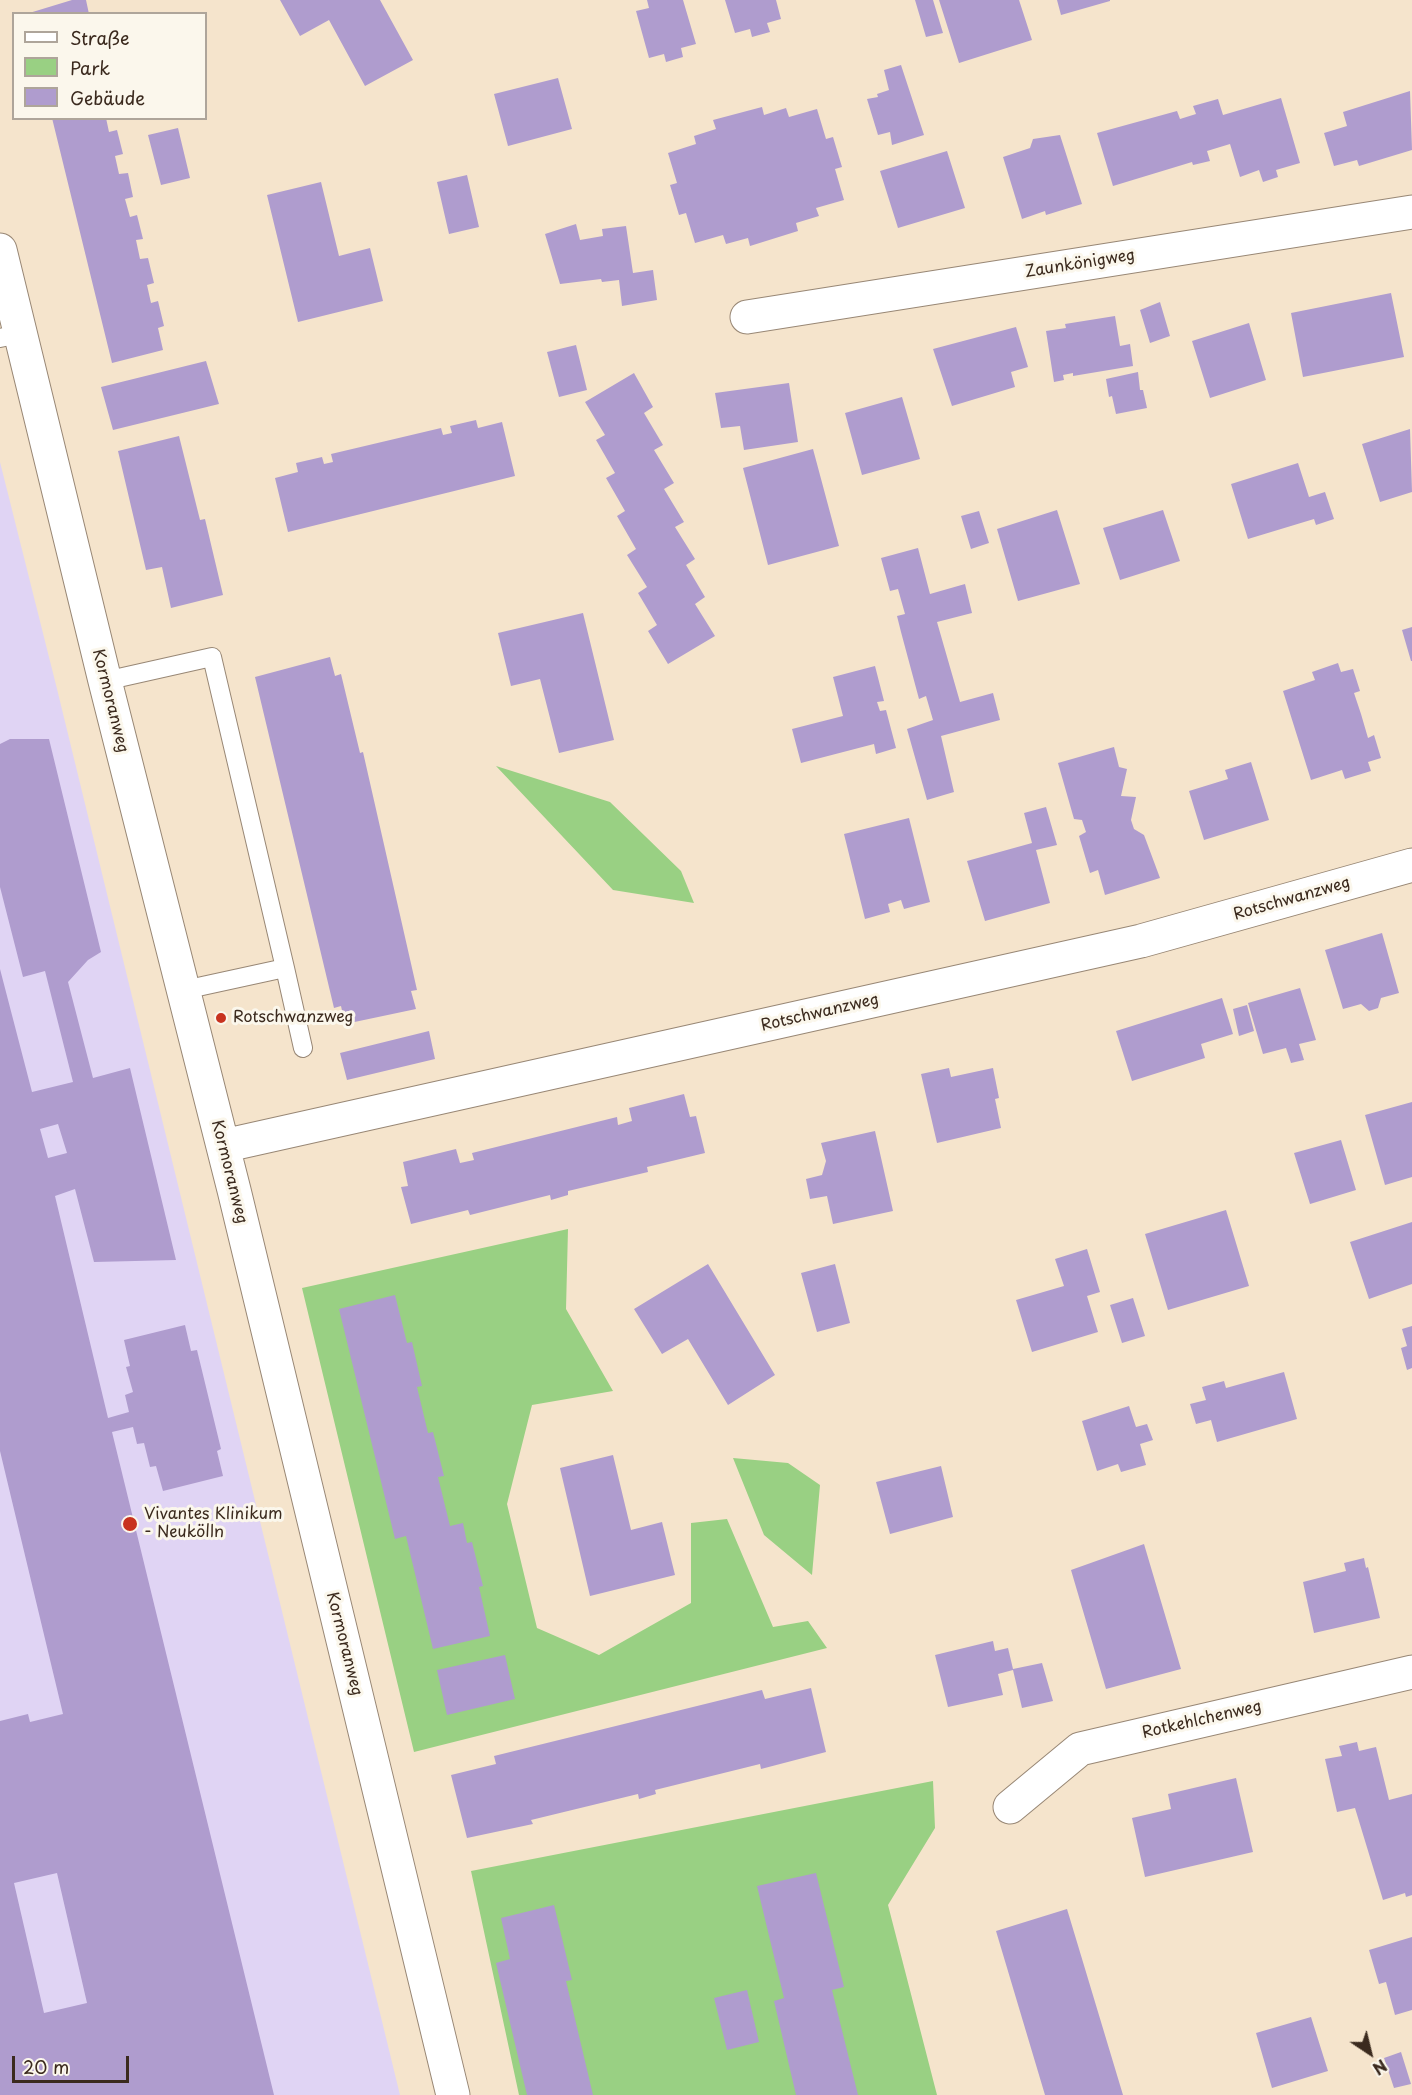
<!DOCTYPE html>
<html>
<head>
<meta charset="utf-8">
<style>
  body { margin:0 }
  #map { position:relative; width:1412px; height:2095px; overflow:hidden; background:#f5e4cc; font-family:"Playpen Sans",sans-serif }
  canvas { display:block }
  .legend { position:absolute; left:12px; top:12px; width:195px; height:108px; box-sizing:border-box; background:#fbf7ec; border:2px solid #aea59a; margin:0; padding:8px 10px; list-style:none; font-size:18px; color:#3b2a1e }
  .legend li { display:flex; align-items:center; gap:12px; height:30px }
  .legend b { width:30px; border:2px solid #aea59a }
  .north { position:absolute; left:1340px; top:2023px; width:60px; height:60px; -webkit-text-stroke:4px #fbf7ec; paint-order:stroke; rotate:145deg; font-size:16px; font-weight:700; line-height:24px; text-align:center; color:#3b2a1e }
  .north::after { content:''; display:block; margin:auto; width:21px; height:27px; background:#3b2a1e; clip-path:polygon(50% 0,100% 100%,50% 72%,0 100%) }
  .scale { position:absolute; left:12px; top:2056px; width:117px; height:27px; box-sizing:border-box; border:3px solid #3b2a1e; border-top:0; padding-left:8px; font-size:18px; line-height:21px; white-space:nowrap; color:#3b2a1e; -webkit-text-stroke:4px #fbf7ec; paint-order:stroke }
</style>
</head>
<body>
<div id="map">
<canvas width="1412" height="2095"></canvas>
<ul class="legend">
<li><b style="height:8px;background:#fff"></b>Straße</li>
<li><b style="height:16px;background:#99d083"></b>Park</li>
<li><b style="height:16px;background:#af9cce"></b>Gebäude</li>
</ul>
<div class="north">N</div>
<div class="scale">20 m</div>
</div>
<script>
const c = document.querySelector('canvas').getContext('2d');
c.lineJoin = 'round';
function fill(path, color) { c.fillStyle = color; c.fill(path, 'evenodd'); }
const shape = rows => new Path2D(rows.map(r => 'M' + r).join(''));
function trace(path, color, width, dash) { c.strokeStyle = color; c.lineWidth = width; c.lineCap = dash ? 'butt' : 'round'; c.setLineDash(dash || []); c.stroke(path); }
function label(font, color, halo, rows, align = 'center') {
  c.font = font + ' "Playpen Sans",sans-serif'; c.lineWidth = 6; c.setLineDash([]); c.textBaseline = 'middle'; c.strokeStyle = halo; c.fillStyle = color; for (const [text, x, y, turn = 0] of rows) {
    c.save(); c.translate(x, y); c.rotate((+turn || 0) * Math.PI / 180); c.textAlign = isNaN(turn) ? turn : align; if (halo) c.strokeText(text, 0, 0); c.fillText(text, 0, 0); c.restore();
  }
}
const built = shape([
  [0,462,57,689,400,2095,0,2095]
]);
const green = shape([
  [496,766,610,802,681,871,694,903,613,890],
  [568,1229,566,1309,613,1391,532,1405,507,1504,537,1628,599,1655,691,1603,691,1523,727,1519,773,1627,808,1621,827,1648,414,1752,302,1288],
  [733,1458,788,1463,820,1485,812,1575,764,1535],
  [933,1781,935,1828,888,1905,937,2095,519,2095,471,1871]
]);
const building = shape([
  [72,0,86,0,89,14,26,14],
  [280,0,380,0,413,60,365,86,329,20,300,36],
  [647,0,683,0,696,44,681,48,683,57,666,62,664,54,649,58,636,11,649,8],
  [725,0,776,0,781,19,767,23,770,32,752,37,750,29,735,33],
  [915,0,933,0,943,33,926,37],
  [939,0,1019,0,1032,40,959,63],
  [1057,0,1110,0,1110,1,1061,15],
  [901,65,924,135,892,145,890,132,878,135,867,99,878,97,877,94,889,90,884,70],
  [558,78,572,129,508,146,494,94],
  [1410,91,1412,150,1359,166,1357,160,1334,166,1324,133,1347,126,1343,112],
  [1281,98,1300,163,1276,170,1278,177,1263,182,1259,170,1240,177,1230,144,1207,151,1210,161,1193,165,1192,162,1113,186,1097,133,1177,111,1180,119,1196,114,1193,106,1218,99,1223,115],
  [762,107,764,115,786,108,789,117,817,109,826,139,833,137,842,167,835,169,844,200,816,208,819,216,796,223,798,231,750,246,748,238,726,244,723,235,695,243,686,213,679,215,670,185,677,183,668,153,696,144,694,136,716,129,713,120],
  [52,118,106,118,109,132,117,130,123,154,115,156,119,174,128,173,133,197,125,199,130,217,137,215,143,239,136,240,140,259,148,258,154,283,147,285,151,303,158,301,164,326,158,328,163,350,112,363],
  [178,128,190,178,161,185,148,135],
  [1060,135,1082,204,1046,215,1045,211,1022,219,1003,157,1030,148,1033,139],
  [947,151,965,208,898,228,880,171],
  [467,175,479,227,449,234,437,182],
  [321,182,339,256,370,248,383,301,298,322,267,195],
  [576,224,580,240,603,236,602,229,626,226,633,273,653,270,657,300,622,306,619,280,602,282,601,279,560,284,545,234],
  [1391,293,1404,357,1303,377,1291,313],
  [1160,302,1170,336,1150,343,1140,310],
  [1115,316,1120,346,1130,344,1133,366,1073,376,1073,373,1063,375,1064,380,1054,382,1046,331,1066,328,1065,324],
  [1249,323,1266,380,1210,398,1192,341],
  [1016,327,1028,367,1011,372,1015,387,952,406,933,349],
  [576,345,587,390,559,397,547,352],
  [206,361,219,404,113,430,101,387],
  [1138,372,1140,390,1143,390,1147,408,1116,414,1112,396,1109,397,1106,379],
  [634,373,653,407,644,413,663,445,654,450,674,483,664,489,684,522,675,527,695,559,686,565,705,597,695,604,715,636,668,664,648,631,657,625,638,593,647,587,627,555,636,549,617,516,625,511,606,478,615,473,596,440,605,435,585,402],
  [789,383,798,442,744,450,740,426,721,428,715,393],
  [902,397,920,459,862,475,845,413],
  [476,420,478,428,502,422,515,476,288,532,275,478,298,472,296,463,322,457,324,464,333,462,331,454,441,428,443,435,452,433,450,426],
  [1410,429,1412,492,1380,502,1362,444],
  [179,436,200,520,205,519,223,595,171,608,162,567,146,570,118,451],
  [813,449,839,546,768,565,743,468],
  [1298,463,1309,497,1325,492,1334,519,1316,525,1314,519,1248,539,1231,484],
  [1057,510,1080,584,1018,601,997,529],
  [1163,510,1180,561,1120,580,1103,528],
  [979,511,989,543,971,549,961,516],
  [918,548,930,594,965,584,972,613,937,622,960,702,993,693,1000,720,941,736,954,792,927,800,907,729,933,720,926,696,919,699,901,632,897,616,905,614,898,589,890,591,881,558],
  [583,613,614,740,559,753,540,679,511,686,498,633],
  [1412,627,1412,661,1411,661,1402,630],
  [330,657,335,676,341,674,360,753,363,752,417,990,411,991,416,1009,345,1024,341,1006,334,1008,255,677],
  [1338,663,1341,672,1353,669,1360,691,1354,693,1361,714,1368,738,1374,735,1381,758,1368,762,1371,771,1345,779,1342,770,1311,780,1283,691,1315,680,1312,672],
  [875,666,884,701,877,702,880,711,886,710,896,748,876,754,874,744,801,763,792,729,843,716,833,677],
  [10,739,49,739,101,952,88,960,68,982,93,1078,130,1068,176,1260,94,1262,75,1189,55,1196,108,1418,129,1412,125,1395,133,1392,126,1367,130,1366,124,1340,185,1325,191,1351,197,1350,221,1449,217,1451,223,1476,163,1491,156,1466,150,1467,144,1443,137,1444,133,1427,112,1432,274,2095,0,2095,0,1721,28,1714,30,1722,63,1714,0,1451,0,969,32,1092,73,1082,45,971,23,977,0,887,0,744],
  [58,1124,67,1153,48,1158,40,1129],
  [57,1873,87,2003,44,2013,14,1883],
  [1114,747,1119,767,1127,769,1121,796,1136,797,1131,820,1134,829,1144,835,1160,878,1105,895,1098,870,1090,873,1079,836,1086,832,1082,820,1074,819,1058,763],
  [1251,762,1269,820,1204,840,1189,791,1228,779,1225,770],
  [1046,807,1057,845,1036,850,1050,903,985,921,967,861,1032,843,1024,813],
  [909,818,930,902,904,909,901,900,888,904,890,912,865,919,844,834],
  [1382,933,1399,993,1381,998,1378,1008,1369,1011,1361,1004,1343,1009,1325,950],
  [1300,988,1316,1040,1299,1044,1304,1060,1291,1063,1286,1048,1263,1054,1248,1003],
  [1222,998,1233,1034,1201,1044,1205,1058,1132,1081,1116,1031],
  [1247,1005,1254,1031,1239,1036,1233,1009],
  [429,1031,435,1059,347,1080,340,1053],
  [949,1068,951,1077,993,1068,999,1098,995,1099,1001,1128,937,1143,921,1074],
  [684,1094,690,1117,696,1116,705,1153,647,1167,648,1172,568,1191,568,1195,551,1200,550,1195,470,1215,468,1210,411,1224,401,1187,408,1186,403,1162,456,1149,460,1163,474,1160,472,1153,617,1117,618,1125,632,1121,629,1108],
  [1412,1102,1412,1177,1385,1185,1365,1115],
  [875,1131,893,1211,833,1224,827,1196,810,1199,806,1179,822,1175,826,1161,821,1143],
  [1341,1140,1356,1190,1310,1204,1294,1153],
  [1226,1210,1249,1286,1168,1310,1145,1234],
  [1412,1222,1412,1284,1369,1299,1350,1242],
  [1087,1249,1100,1292,1087,1296,1098,1332,1032,1352,1016,1300,1064,1286,1055,1259],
  [708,1264,775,1375,728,1405,688,1339,662,1354,634,1309],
  [835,1264,850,1323,817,1332,801,1273],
  [395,1295,407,1343,412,1342,422,1386,417,1387,428,1433,433,1432,444,1476,438,1477,450,1526,463,1523,467,1543,472,1542,483,1586,479,1587,490,1636,433,1649,406,1536,395,1539,339,1309],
  [1133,1298,1145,1336,1122,1343,1110,1305],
  [1412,1326,1412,1368,1407,1370,1401,1348,1407,1346,1402,1329],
  [1284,1372,1297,1419,1217,1442,1211,1420,1196,1424,1190,1404,1206,1400,1202,1387,1224,1381,1226,1388],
  [1129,1406,1136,1427,1147,1424,1153,1440,1140,1444,1146,1465,1121,1472,1118,1464,1097,1471,1082,1421],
  [613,1455,631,1530,662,1522,675,1575,590,1596,560,1468],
  [941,1466,953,1517,890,1534,876,1482],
  [1144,1544,1181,1669,1106,1689,1071,1570],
  [1364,1558,1366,1568,1368,1567,1380,1618,1314,1633,1303,1582,1346,1571,1344,1563],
  [993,1641,995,1651,1008,1648,1013,1669,1042,1663,1053,1701,1022,1708,1013,1670,998,1674,1003,1695,948,1707,935,1655],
  [505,1655,515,1699,447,1715,437,1670],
  [811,1688,826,1752,761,1769,760,1764,655,1790,656,1794,639,1799,638,1794,531,1820,533,1824,467,1838,451,1775,496,1764,494,1756,762,1690,765,1699],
  [1357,1742,1359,1751,1376,1747,1389,1800,1412,1794,1412,1895,1406,1897,1405,1893,1383,1900,1355,1808,1337,1812,1325,1759,1342,1756,1339,1746],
  [1236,1778,1253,1852,1145,1877,1132,1818,1171,1809,1168,1794],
  [816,1873,844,1987,832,1990,858,2095,796,2095,774,2001,784,1998,757,1886],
  [554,1905,572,1980,566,1981,593,2095,527,2095,496,1963,510,1959,501,1918],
  [1067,1909,1123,2095,1045,2095,996,1931],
  [1412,1937,1412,2010,1395,2015,1386,1982,1379,1984,1369,1950],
  [747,1990,759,2042,727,2050,714,1998],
  [1311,2017,1328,2071,1272,2088,1256,2033],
  [1401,2052,1411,2084,1394,2088,1384,2058]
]);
const service = shape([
  [0,338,20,334],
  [105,681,212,657,285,968],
  [184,990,285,968,303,1048]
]);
const minor = shape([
  [0,250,105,681,234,1190,453,2095],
  [747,317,1412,212],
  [223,1146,1141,941,1412,865],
  [1010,1807,1080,1749,1412,1672]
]);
const markers = [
  [221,1018,6,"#c8321e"],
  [130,1524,8,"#c8321e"]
];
const streetNames = [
  ["Zaunkönigweg",1080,264,-9],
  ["Kormoranweg",110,701,76],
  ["Rotschwanzweg",1292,899,-16],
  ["Rotschwanzweg",820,1013,-13],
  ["Kormoranweg",229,1172,76],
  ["Kormoranweg",344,1644,76],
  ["Rotkehlchenweg",1202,1720,-13]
];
const poiNames = [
  ["Rotschwanzweg",233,1018],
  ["Vivantes Klinikum",144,1515],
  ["- Neukölln",144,1533]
];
fill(built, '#e0d4f4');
fill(green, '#99d083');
fill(building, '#af9cce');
trace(service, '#988775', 20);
trace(minor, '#988775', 35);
trace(service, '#fff', 18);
trace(minor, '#fff', 33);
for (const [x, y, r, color] of markers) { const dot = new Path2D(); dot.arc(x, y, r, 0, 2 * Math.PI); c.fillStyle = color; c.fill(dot); trace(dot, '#fbf7ec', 2); }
label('16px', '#3b2a1e', '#fbf7ec', streetNames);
label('16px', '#3b2a1e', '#fbf7ec', poiNames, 'left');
</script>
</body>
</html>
